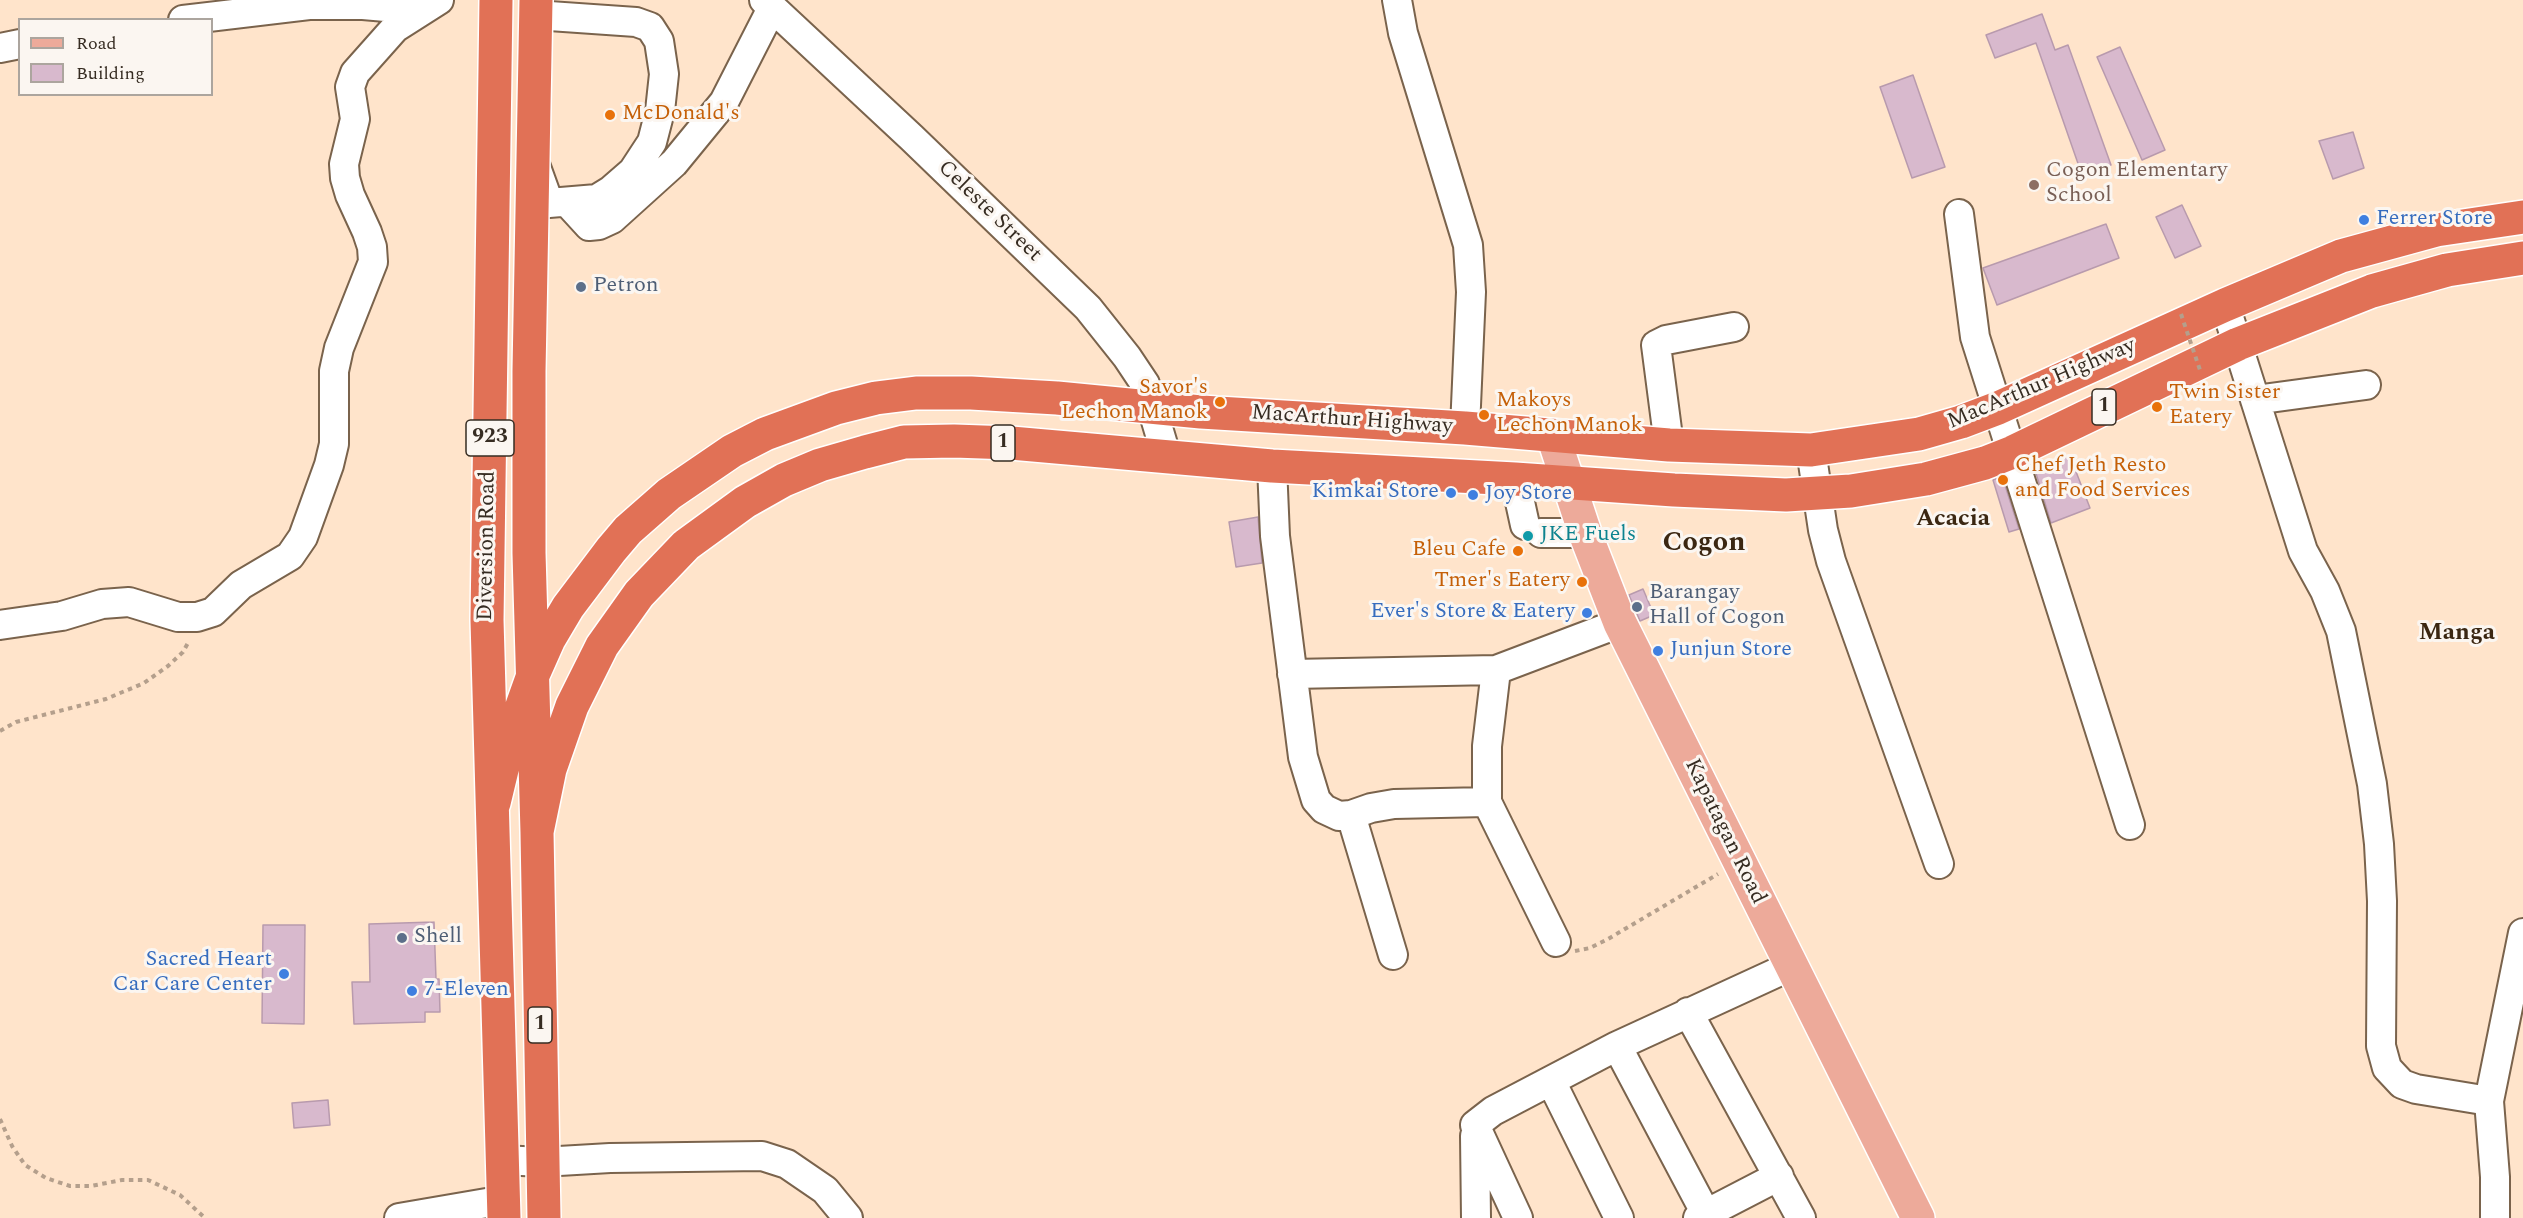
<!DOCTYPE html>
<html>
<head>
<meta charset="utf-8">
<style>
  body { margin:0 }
  #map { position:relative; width:2523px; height:1218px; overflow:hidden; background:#ffe4cb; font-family:Spectral,serif }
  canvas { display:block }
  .legend { position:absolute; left:18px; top:18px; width:195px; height:78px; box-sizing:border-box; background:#fbf6f1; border:2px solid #aca59e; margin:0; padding:8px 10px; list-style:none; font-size:18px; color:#362c22 }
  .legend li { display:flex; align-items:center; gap:12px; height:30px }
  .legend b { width:30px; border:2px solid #aca59e }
</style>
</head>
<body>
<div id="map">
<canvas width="2523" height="1218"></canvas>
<ul class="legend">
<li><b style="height:8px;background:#edaa9a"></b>Road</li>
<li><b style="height:16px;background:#d8b9cd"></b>Building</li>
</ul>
</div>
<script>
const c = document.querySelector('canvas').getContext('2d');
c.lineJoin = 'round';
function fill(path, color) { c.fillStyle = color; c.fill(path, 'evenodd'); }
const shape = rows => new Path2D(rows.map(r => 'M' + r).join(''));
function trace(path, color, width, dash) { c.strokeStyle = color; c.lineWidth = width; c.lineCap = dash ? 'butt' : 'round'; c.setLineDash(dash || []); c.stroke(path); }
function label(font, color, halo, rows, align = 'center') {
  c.font = font + ' Spectral,serif'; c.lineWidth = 6; c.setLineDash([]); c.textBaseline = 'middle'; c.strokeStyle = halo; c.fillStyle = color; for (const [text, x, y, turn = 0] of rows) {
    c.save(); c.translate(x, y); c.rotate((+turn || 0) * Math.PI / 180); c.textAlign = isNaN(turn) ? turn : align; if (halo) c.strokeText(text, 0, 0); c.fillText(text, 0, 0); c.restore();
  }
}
const building = shape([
  [2042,14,2055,50,2068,45,2111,165,2082,175,2036,43,1995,58,1986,35,2042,14],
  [2120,47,2165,150,2142,160,2097,57,2120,47],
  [1913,75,1945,167,1912,178,1880,87,1913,75],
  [2353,132,2364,168,2333,179,2319,141,2353,132],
  [2182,205,2201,246,2175,258,2156,217,2182,205],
  [2106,224,2119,258,1997,305,1983,268,2106,224],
  [2070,456,2090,508,2051,523,2035,470,2070,456],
  [2002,476,2019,529,2009,532,1993,480,2002,476],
  [1258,517,1262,563,1236,567,1229,522,1258,517],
  [1643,589,1654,615,1640,621,1629,595,1643,589],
  [434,922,436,979,439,979,440,1012,425,1012,425,1022,354,1024,352,982,370,982,369,924,434,922],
  [263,925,305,925,304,1024,262,1023,263,925],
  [328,1100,330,1125,294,1128,292,1103,328,1100]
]);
const path = shape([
  [0,731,16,722,106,699,144,683,168,666,183,652,189,641],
  [1575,951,1590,948,1608,939,1718,874],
  [0,1119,12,1146,25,1165,46,1178,70,1186,91,1186,122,1180,148,1180,180,1195,205,1218]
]);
const minor = shape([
  [764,0,912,138,1088,308,1127,357,1145,384,1167,458],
  [1397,0,1403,33,1468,245,1471,292,1465,428],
  [535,15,636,22,650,27,659,41,664,74,660,111,652,142,633,171,610,191,597,199,549,203,536,167],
  [183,20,309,5,363,5,420,10],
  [0,48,20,44],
  [567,202,589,226,599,225,612,219,674,163,724,102,772,8],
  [1959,214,1975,337,2130,825],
  [2225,305,2303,551,2325,591,2341,631,2372,784,2379,844,2382,901,2381,1046,2387,1068,2402,1084,2416,1089,2489,1101],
  [2255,400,2366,385],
  [1669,445,1656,345,1666,340,1734,327],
  [1811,450,1823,530,1831,561,1939,864],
  [1272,466,1275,536,1303,757,1316,800,1324,809,1339,816,1351,815],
  [1515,479,1525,525],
  [1541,533,1585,533],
  [0,625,62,616,102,604,129,602,178,617,197,617,213,612,241,585,290,556,303,537,329,465,334,444,334,371,339,348,373,262,372,247,367,232,350,195,345,178,344,164,355,119,350,87,355,73,395,28,439,0],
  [1496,670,1487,746,1487,802,1556,942],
  [1292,674,1496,670,1620,623],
  [1393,955,1351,815,1371,808,1394,804,1487,802],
  [1688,1012,1801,1218],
  [1617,1046,1706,1214],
  [1551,1081,1619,1218],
  [1475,1125,1493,1111,1617,1046,1791,966],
  [1475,1125,1518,1218],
  [1475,1136,1476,1218],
  [502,1160,542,1162,610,1158,762,1156,787,1164,825,1190,848,1218],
  [399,1218,504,1200],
  [1698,1218,1779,1176],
  [2495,1218,2495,1177,2489,1101,2523,933]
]);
const major = shape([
  [1553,436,1585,533,1620,623,1918,1218]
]);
const highway = shape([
  [496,0,487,620,504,1218],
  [536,0,529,371,529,553,537,832,544,1218],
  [494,803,508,745,533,675,549,639,568,607,611,550,628,530,669,494,732,451,765,434,836,408,876,398,916,393,971,393,1057,398,1201,412,1465,428,1669,445,1811,450,1919,434,1961,422,1998,408,2225,305,2341,256,2436,230,2523,217],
  [537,832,550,769,572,706,602,646,639,594,686,545,745,502,784,480,820,465,865,452,904,442,954,441,1011,443,1272,466,1515,479,1674,490,1786,495,1851,491,1926,479,1985,463,2013,452,2238,344,2372,291,2447,270,2523,258]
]);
const pathBridge = shape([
  [2181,314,2201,373]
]);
const markers = [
  [610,115,6,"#e8710a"],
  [2034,185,6,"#8d6e63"],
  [2364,220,6,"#3f7fe0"],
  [581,287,6,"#5c6f8a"],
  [1220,402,6,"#e8710a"],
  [2157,407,6,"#e8710a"],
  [1484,415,6,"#e8710a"],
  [2003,480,6,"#e8710a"],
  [1451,493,6,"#3f7fe0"],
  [1473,495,6,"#3f7fe0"],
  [1528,536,6,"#0f9aa8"],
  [1518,551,6,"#e8710a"],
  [1582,582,6,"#e8710a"],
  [1637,607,6,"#5c6f8a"],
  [1587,613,6,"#3f7fe0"],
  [1658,651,6,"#3f7fe0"],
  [402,938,6,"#5c6f8a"],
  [284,974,6,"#3f7fe0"],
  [412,991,6,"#3f7fe0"]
];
const shields = [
  [2104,407,24],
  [490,438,48],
  [1003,443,24],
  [540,1025,24]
];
const shieldNames = [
  ["1",2104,407],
  ["923",490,438],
  ["1",1003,443],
  ["1",540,1025]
];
const foodNames = [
  ["McDonald's",622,115],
  ["Savor's",1208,389,"right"],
  ["Lechon Manok",1208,414,"right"],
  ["Twin Sister",2169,394],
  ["Eatery",2169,419],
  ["Makoys",1496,402],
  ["Lechon Manok",1496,427],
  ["Chef Jeth Resto",2015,467],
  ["and Food Services",2015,492],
  ["Bleu Cafe",1506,551,"right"],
  ["Tmer's Eatery",1570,582,"right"]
];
const educationNames = [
  ["Cogon Elementary",2046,172],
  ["School",2046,197]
];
const streetNames = [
  ["Celeste Street",989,212,44],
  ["MacArthur Highway",2042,385,-23],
  ["MacArthur Highway",1352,421,4],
  ["Diversion Road",488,546,-89],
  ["Kapatagan Road",1724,832,64]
];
const shopNames = [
  ["Ferrer Store",2376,220],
  ["Kimkai Store",1439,493,"right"],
  ["Joy Store",1485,495],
  ["Ever's Store & Eatery",1575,613,"right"],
  ["Junjun Store",1670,651],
  ["Sacred Heart",272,961,"right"],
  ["Car Care Center",272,986,"right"],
  ["7-Eleven",424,991]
];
const serviceNames = [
  ["Petron",593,287],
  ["Barangay",1649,594],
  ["Hall of Cogon",1649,619],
  ["Shell",414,938]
];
const cultureNames = [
  ["JKE Fuels",1540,536]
];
const neighbourhoodNames = [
  ["Acacia",1953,520],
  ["Manga",2457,634]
];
const districtNames = [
  ["Cogon",1704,545]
];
fill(building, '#d8b9cd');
trace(building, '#b89aad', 1.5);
trace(minor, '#7a634c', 32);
trace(major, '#fff', 36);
trace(highway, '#fff', 36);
trace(path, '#b49f8c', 4, [4.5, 4.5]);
trace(minor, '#fff', 28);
trace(major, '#edaa9a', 33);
trace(highway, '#e17156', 33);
trace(pathBridge, '#b49f8c', 4, [4.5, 4.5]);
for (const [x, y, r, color] of markers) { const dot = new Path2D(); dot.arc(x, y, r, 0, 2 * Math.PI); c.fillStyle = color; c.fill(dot); trace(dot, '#fbf6f1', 2); }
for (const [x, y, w] of shields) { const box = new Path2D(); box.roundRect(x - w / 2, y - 18, w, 36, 4.5); c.fillStyle = '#fbf6f1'; c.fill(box); trace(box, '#362c22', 1.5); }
label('bold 21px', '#362c22', null, shieldNames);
label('22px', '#c56008', '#fbf6f1', foodNames, 'left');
label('22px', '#785e54', '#fbf6f1', educationNames, 'left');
label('22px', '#362c22', '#fbf6f1', streetNames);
label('22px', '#366cbe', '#fbf6f1', shopNames, 'left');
label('22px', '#4e5e75', '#fbf6f1', serviceNames, 'left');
label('22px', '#0d838f', '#fbf6f1', cultureNames, 'left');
label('bold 24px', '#3b2712', '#fbf6f1', neighbourhoodNames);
label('bold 28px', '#3b2712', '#fbf6f1', districtNames);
</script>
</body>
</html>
